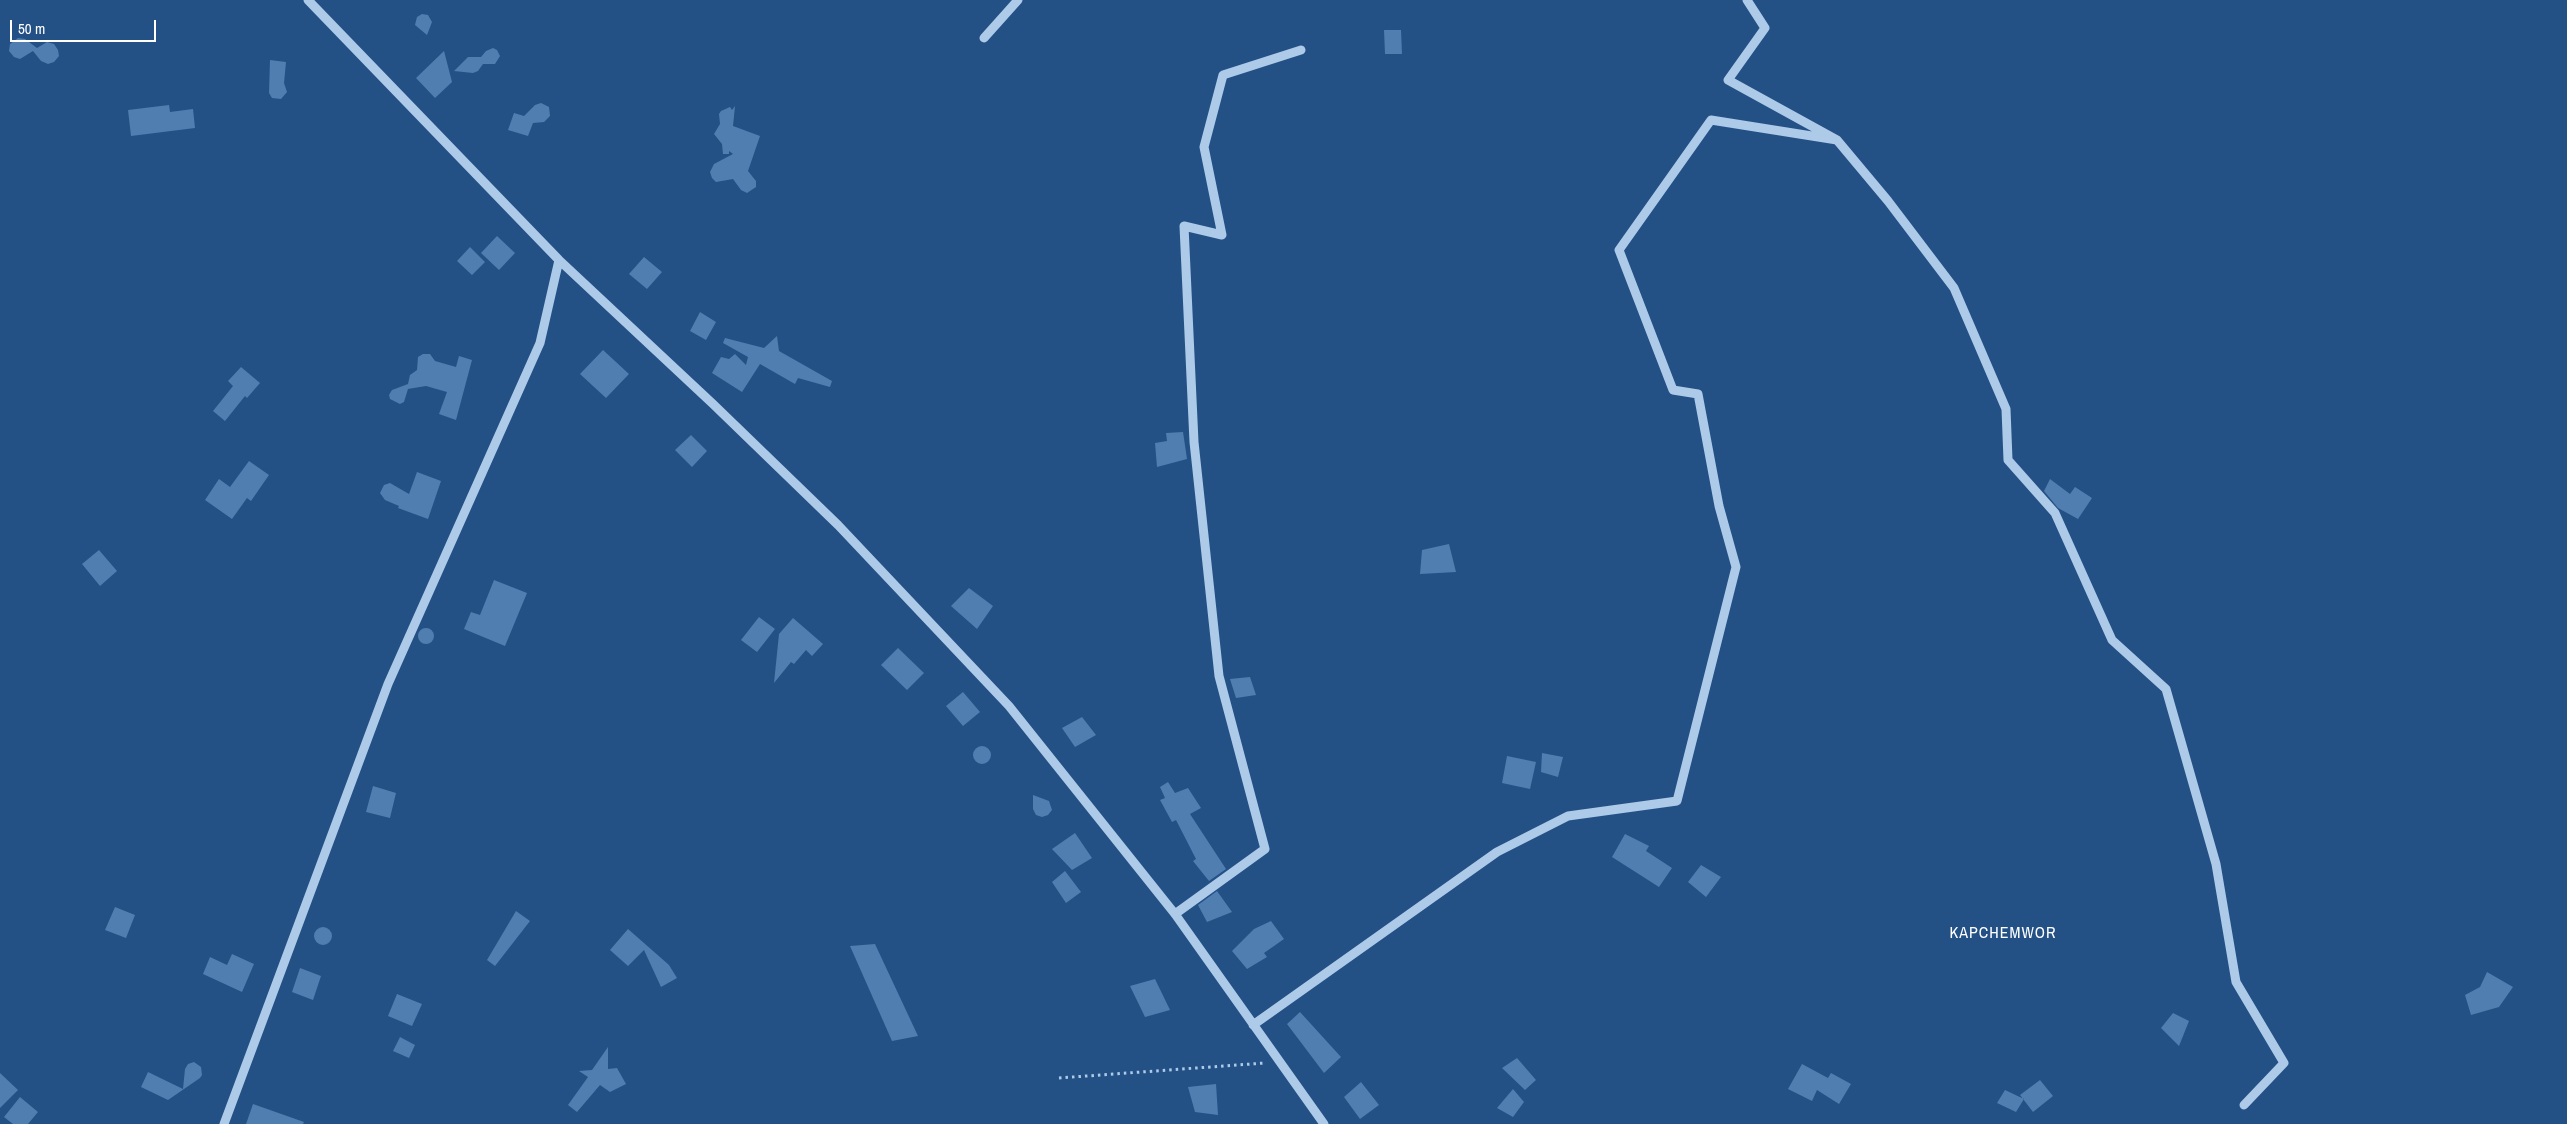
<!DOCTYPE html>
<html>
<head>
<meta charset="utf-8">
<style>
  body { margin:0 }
  #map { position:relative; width:2567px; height:1124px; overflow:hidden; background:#235186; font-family:"Archivo Narrow",sans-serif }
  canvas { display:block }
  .scale { position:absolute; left:10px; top:20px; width:146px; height:22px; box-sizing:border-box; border:2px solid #fff; border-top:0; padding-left:6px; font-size:15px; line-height:18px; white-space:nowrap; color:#fff; -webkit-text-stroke:4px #235186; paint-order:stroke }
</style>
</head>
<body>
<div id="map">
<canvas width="2567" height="1124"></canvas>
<div class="scale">50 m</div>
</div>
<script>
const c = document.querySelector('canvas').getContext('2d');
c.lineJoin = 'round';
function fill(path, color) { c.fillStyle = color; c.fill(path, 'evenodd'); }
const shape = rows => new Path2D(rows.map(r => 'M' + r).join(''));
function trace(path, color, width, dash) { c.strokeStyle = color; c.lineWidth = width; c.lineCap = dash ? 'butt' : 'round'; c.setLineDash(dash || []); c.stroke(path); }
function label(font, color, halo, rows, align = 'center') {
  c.font = font + ' "Archivo Narrow",sans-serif'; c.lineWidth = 5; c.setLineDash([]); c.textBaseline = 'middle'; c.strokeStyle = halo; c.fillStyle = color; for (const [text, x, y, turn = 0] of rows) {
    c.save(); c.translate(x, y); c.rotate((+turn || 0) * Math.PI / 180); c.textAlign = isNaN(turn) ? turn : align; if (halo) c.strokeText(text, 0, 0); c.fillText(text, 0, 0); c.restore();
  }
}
const building = shape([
  [422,14,428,15,432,22,427,35,415,25,417,17],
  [1384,30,1401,30,1402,54,1385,54],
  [18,38,25,39,37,48,47,42,54,44,58,50,59,56,54,62,48,64,41,61,33,51,20,59,14,57,9,51,10,44],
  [493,48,497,50,500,56,495,64,483,64,478,71,473,73,454,71,468,57,481,57,486,51],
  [444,51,452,82,435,98,416,78],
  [270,60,286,62,284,83,287,92,281,99,272,98,269,93],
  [541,103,549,107,550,116,544,122,533,123,528,136,508,130,514,113,524,116,535,105],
  [169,105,170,112,193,109,195,128,131,136,128,110],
  [735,106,733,126,760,136,748,171,756,181,756,187,747,193,741,190,733,179,716,182,712,178,710,172,714,164,733,154,729,151,729,154,723,154,722,144,714,134,720,124,719,114,721,111,730,107,732,110],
  [497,236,515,253,499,270,481,253],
  [470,247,485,262,472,275,457,261],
  [644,257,662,272,647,289,629,274],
  [700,312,716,322,706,340,690,331],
  [777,336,779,351,832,381,830,387,798,378,795,384,760,364,742,392,712,373,721,357,729,359,735,354,746,365,748,357,723,343,725,338,764,348],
  [603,350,629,374,606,398,580,374],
  [423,354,430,354,435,361,456,367,459,356,472,360,456,420,439,414,447,392,426,386,408,389,404,402,400,404,390,399,389,395,392,390,408,384,410,375,417,370,418,357],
  [241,367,260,383,247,398,245,396,225,421,213,411,233,386,228,381],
  [1183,432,1187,459,1157,467,1155,443,1167,441,1166,433],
  [691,435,707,451,692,467,675,450],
  [249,461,269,475,251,501,247,498,232,519,205,500,219,479,230,487],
  [417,472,441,481,428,519,398,508,399,506,385,500,380,493,384,485,390,483,409,494],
  [2050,479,2070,494,2075,487,2092,498,2078,519,2058,508,2044,491],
  [1449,544,1456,572,1420,574,1422,550],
  [99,550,117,571,100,586,82,564],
  [494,580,527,593,505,646,464,629,471,612,480,615],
  [969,588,993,606,977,629,951,606],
  [759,617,775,629,757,652,741,640],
  [793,618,823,644,812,656,806,650,794,664,791,662,774,683,779,634],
  '418 636a8 8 0 1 1 16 0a8 8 0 1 1-16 0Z',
  [898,648,924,673,907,690,881,665],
  [1250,677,1256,695,1236,698,1230,679],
  [963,692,980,712,963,726,946,706],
  [1082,717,1096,735,1075,747,1062,728],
  '973 755a9 9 0 1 1 18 0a9 9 0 1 1-18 0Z',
  [1542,753,1563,757,1558,777,1541,772],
  [1507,756,1536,762,1530,789,1502,783],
  [1168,782,1175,793,1188,788,1201,808,1190,814,1226,869,1209,881,1193,861,1196,859,1176,820,1172,822,1160,800,1165,798,1160,787],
  [373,786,396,793,390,818,366,812],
  [1033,795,1049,801,1052,810,1048,815,1042,817,1036,815,1033,809],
  [1075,833,1092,858,1072,870,1052,849],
  [1625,834,1649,846,1646,851,1672,868,1659,887,1612,857],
  [1701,865,1721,877,1706,897,1688,882],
  [1065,871,1081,892,1066,903,1052,882],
  [1217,891,1232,912,1207,922,1198,905],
  [115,907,135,915,126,938,105,930],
  [516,911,530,921,495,966,487,960],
  [1271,921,1284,939,1264,953,1267,957,1247,969,1232,951,1254,929],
  '314 936a9 9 0 1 1 18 0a9 9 0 1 1-18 0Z',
  [628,929,669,965,677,978,661,987,644,950,628,966,610,950],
  [875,944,918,1036,892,1041,850,946],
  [232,954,254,964,242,992,203,974,210,957,227,965],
  [300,968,321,976,313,1000,292,992],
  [2487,972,2513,987,2499,1007,2471,1015,2465,995,2480,987],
  [1155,979,1170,1010,1145,1017,1130,986],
  [397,994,422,1004,412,1026,388,1016],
  [1300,1012,1341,1057,1324,1073,1287,1024],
  [2173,1013,2189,1021,2179,1046,2161,1028],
  [400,1037,415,1045,409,1058,393,1051],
  [608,1047,608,1069,617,1068,626,1084,610,1092,600,1085,577,1112,568,1105,588,1077,579,1071,592,1070],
  [1517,1058,1536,1080,1525,1090,1502,1068],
  [194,1062,201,1067,202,1075,200,1078,168,1100,141,1087,148,1072,183,1089,185,1069,188,1064],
  [1802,1064,1828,1078,1831,1073,1851,1084,1839,1104,1817,1090,1812,1101,1788,1089],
  [0,1073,18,1090,0,1108],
  [2040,1080,2053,1096,2033,1112,2020,1095],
  [1361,1082,1379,1105,1360,1119,1344,1097],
  [1216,1084,1218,1115,1195,1112,1188,1087],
  [1513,1089,1524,1102,1513,1117,1497,1108],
  [2005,1090,2024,1099,2016,1112,1997,1103],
  [20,1097,38,1112,28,1124,13,1124,4,1117],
  [253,1104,304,1122,303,1124,246,1124]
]);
const path = shape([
  [1059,1078,1265,1063]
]);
const minor = shape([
  [308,0,559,260,713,404,838,525,1009,706,1175,914,1324,1124],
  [1747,0,1765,28,1728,80,1837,140,1888,201,1954,288,2006,409,2008,460,2055,513,2112,640,2166,689,2216,864,2236,982,2284,1063,2244,1105],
  [984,38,1018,0],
  [1175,914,1265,849,1219,676,1194,442,1184,226,1222,235,1204,147,1223,75,1301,50],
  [1253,1025,1497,852,1568,816,1677,801,1736,567,1719,506,1698,394,1673,390,1619,250,1711,120,1837,140],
  [224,1124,388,684,540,343,559,260]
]);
const quarterNames = [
  ["KAPCHEMWOR",2003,934]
];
fill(building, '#507eb0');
trace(path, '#aecae9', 3, [2.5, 4]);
trace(minor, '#aecae9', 9);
c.letterSpacing = '1px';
label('16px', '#fff', '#235186', quarterNames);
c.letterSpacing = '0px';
</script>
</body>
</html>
